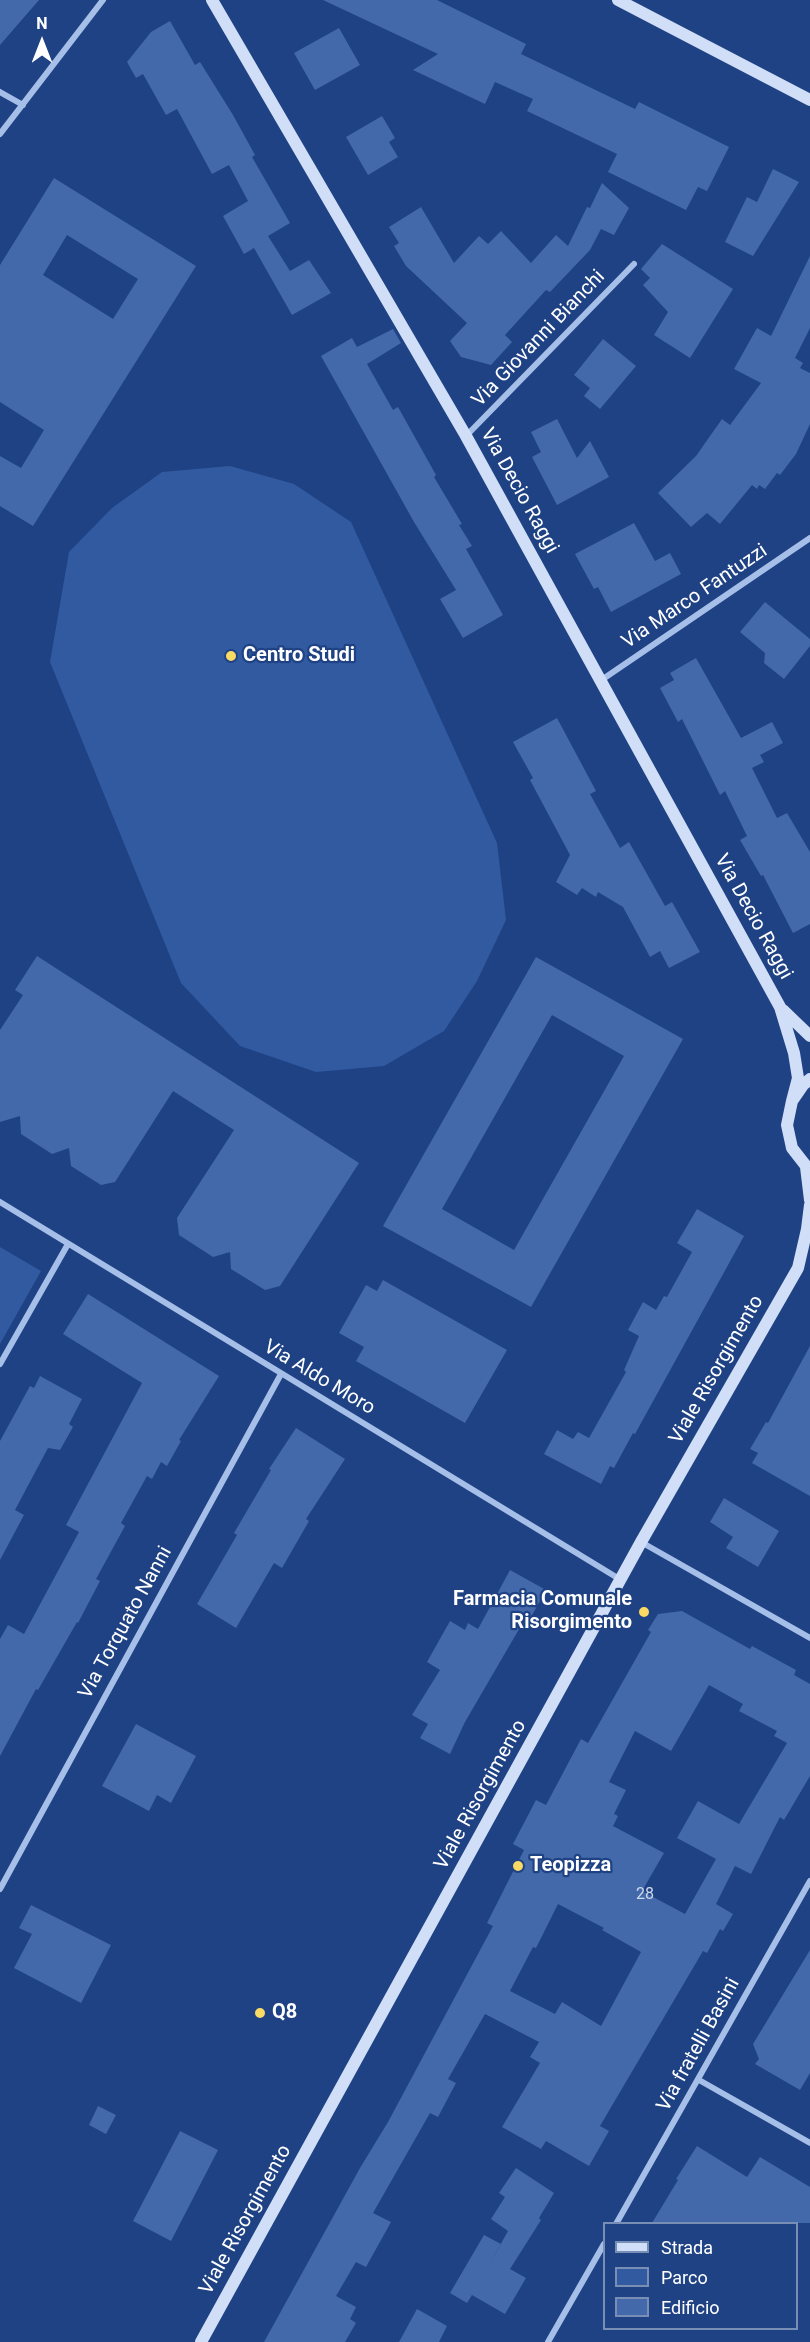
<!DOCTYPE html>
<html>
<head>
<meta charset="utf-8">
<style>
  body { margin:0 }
  #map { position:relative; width:810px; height:2342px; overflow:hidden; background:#1f4284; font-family:Roboto,sans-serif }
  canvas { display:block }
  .legend { position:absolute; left:603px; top:2222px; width:195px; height:108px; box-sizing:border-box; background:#1f4284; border:2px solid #798eb5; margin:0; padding:8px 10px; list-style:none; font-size:18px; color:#fff }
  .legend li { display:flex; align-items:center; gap:12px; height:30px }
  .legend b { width:30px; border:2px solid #798eb5 }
  .north { position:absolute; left:12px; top:12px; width:60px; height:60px; -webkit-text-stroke:4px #1f4284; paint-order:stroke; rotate:0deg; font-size:16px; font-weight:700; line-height:24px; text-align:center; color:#fff }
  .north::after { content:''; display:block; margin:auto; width:21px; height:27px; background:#fff; clip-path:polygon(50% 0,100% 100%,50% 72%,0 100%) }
</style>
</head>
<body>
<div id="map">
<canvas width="810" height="2342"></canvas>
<ul class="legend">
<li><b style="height:8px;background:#d1def7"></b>Strada</li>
<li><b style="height:16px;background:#325aa1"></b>Parco</li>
<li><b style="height:16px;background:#4369aa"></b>Edificio</li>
</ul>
<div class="north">N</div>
</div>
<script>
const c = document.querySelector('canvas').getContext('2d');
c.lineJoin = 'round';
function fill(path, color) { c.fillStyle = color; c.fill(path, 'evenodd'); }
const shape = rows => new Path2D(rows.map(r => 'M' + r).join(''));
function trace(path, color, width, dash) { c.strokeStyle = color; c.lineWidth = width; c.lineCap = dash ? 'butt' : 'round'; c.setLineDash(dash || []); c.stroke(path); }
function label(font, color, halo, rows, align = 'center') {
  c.font = font + ' Roboto,sans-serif'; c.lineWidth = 4.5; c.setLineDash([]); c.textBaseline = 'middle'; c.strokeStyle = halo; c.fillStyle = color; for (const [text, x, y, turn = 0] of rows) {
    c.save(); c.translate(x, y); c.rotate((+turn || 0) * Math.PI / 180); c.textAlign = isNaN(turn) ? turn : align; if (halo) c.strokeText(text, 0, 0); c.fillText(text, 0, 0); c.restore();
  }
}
const green = shape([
  [230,466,294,484,351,522,497,843,506,920,477,981,444,1031,384,1066,316,1072,240,1046,181,983,50,662,69,552,112,508,162,472],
  [0,1247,41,1271,0,1344]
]);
const building = shape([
  [0,0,39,0,0,45],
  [323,0,437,0,526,44,521,54,635,109,639,102,729,147,707,191,698,187,686,210,608,172,617,154,527,111,533,99,495,82,485,104,413,70,438,54],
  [170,21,195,65,200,62,233,115,255,155,252,157,290,223,268,236,290,271,309,260,331,293,292,315,254,248,244,254,223,216,248,201,229,165,212,174,177,109,166,115,143,74,136,78,127,62,151,32],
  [339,28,360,65,315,90,294,53],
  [382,116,395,138,389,142,398,157,368,175,346,137],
  [773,169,799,182,753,256,725,242,747,197,757,202],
  [54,178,196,266,33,526,0,506,0,456,21,468,44,430,0,402,0,265],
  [67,235,138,279,113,319,43,275],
  [602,183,629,208,614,235,601,229,590,250,550,292,546,290,505,335,512,342,491,365,461,357,450,341,467,323,406,266,394,246,399,243,389,227,421,207,454,263,479,236,488,244,501,231,531,263,556,235,568,246,587,207,590,208],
  [662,244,733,289,690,358,654,335,668,312,643,285,650,278,641,269],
  [810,256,810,328,795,358,803,363,800,368,810,373,810,424,796,454,780,475,777,473,765,489,759,485,757,489,752,485,720,524,707,513,691,527,658,493,696,456,722,419,730,425,761,383,734,369,757,328,771,336],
  [393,329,401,343,367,364,393,410,398,407,436,475,434,477,462,524,459,525,472,546,466,549,503,615,463,638,440,599,456,590,414,522,321,356,352,338,357,347],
  [603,339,636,366,600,409,584,396,590,388,574,375],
  [557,419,577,458,590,441,609,477,557,505,532,457,541,452,531,432],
  [634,523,655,561,670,553,681,574,611,612,598,587,594,589,575,554],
  [765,602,810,639,810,646,784,679,764,663,765,653,740,632],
  [696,658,741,738,772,722,783,743,760,755,764,762,752,768,777,818,787,813,810,852,810,924,793,933,763,875,761,876,740,840,747,836,725,791,720,795,682,719,678,722,660,688,674,680,670,673],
  [557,718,596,791,590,794,620,848,629,842,665,906,672,902,700,952,669,968,660,951,650,957,623,907,598,892,596,897,582,888,577,895,556,882,570,855,530,780,533,778,513,742],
  [37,956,359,1163,280,1286,265,1290,231,1269,230,1252,213,1257,179,1235,177,1218,234,1130,173,1091,115,1182,101,1185,71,1166,69,1148,52,1154,21,1134,20,1116,0,1122,0,1030,23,995,15,990],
  [536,957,683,1039,531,1307,383,1226],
  [552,1015,624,1056,514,1250,442,1209],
  [697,1209,744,1236,635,1434,633,1433,614,1468,610,1466,601,1484,544,1454,557,1430,573,1439,578,1432,589,1438,626,1372,624,1370,639,1336,628,1330,643,1302,656,1310,664,1296,667,1297,692,1252,677,1243],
  [383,1280,507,1350,465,1423,356,1361,364,1347,339,1333,366,1285,377,1291],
  [88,1294,219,1376,179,1440,181,1441,167,1466,161,1462,152,1479,147,1476,121,1523,125,1526,96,1579,100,1581,78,1623,77,1622,38,1690,36,1689,0,1756,0,1639,8,1625,24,1634,79,1532,66,1525,142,1383,63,1334],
  [810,1346,810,1496,752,1463,758,1453,750,1449,766,1422,768,1423],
  [40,1376,82,1399,69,1424,73,1427,60,1450,48,1448,15,1510,24,1515,0,1560,0,1441,30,1386,34,1388],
  [296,1428,345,1459,306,1519,309,1521,282,1568,274,1563,236,1628,197,1604,237,1535,234,1533,271,1470,269,1469],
  [724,1498,779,1531,758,1567,726,1548,733,1537,710,1522],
  [510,1570,546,1590,526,1626,522,1624,465,1722,450,1754,420,1738,428,1724,412,1715,440,1670,427,1662,450,1621,465,1630,468,1623,478,1629],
  [682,1611,750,1649,752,1646,796,1670,794,1675,810,1684,810,1776,784,1820,780,1817,751,1874,735,1866,716,1904,733,1914,723,1931,720,1929,707,1953,703,1951,600,2126,609,2131,589,2166,546,2141,541,2149,502,2127,540,2063,530,2057,539,2042,485,2014,448,2079,456,2083,438,2117,430,2113,373,2213,391,2222,366,2267,356,2262,336,2296,356,2307,350,2319,356,2323,345,2342,264,2342,360,2168,388,2122,493,1926,487,1923,524,1850,513,1844,536,1800,546,1805,581,1739,588,1743,651,1632,648,1630,658,1614],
  [709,1685,743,1704,739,1711,777,1731,774,1736,787,1743,739,1824,698,1801,677,1838,716,1859,685,1914,642,1891,664,1853,613,1826,618,1816,614,1814,626,1790,609,1782,635,1731,671,1751],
  [558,1904,604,1928,602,1930,641,1952,601,2026,562,2002,555,2014,510,1991,533,1947,536,1948],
  [136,1724,196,1756,171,1803,157,1795,149,1811,102,1786],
  [31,1905,111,1945,81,2003,14,1968,32,1934,19,1928],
  [810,1950,810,2073,800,2090,755,2064,759,2059,753,2044],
  [98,2106,116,2115,106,2134,89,2125],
  [180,2131,218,2150,171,2241,133,2221],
  [697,2146,747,2177,760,2157,810,2187,810,2223,652,2223,678,2180,676,2179],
  [516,2168,554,2193,539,2218,541,2220,510,2269,526,2278,505,2314,472,2295,467,2303,450,2293,484,2235,501,2244,489,2265,508,2231,491,2219,505,2197,499,2193],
  [417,2309,447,2326,439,2342,399,2342]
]);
const street = shape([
  [0,92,23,105],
  [0,134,103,0],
  [466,436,634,264],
  [600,681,810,538],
  [0,1202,621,1580],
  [0,1364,68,1244],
  [641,1542,810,1638],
  [0,1889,281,1374],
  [699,2080,810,2143],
  [616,2224,810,1881],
  [548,2342,604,2244]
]);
const secondary = shape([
  [212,0,466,436,780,1007,794,1053,798,1078,792,1101],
  [618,0,810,100],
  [783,1010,810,1036],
  [810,1079,803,1085,792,1101,787,1125,792,1148,810,1171],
  [806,1167,810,1200],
  [201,2342,641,1542,798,1268,807,1229,810,1205]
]);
const markers = [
  [231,656,6,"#f8da65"],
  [644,1612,6,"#f8da65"],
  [518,1866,6,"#f8da65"],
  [260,2013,6,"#f8da65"]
];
const numberNames = [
  ["28",645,1895]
];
const streetNames = [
  ["Via Giovanni Bianchi",539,339,-46],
  ["Via Decio Raggi",519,491,61],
  ["Via Marco Fantuzzi",695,597,-34],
  ["Via Decio Raggi",753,917,61],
  ["Viale Risorgimento",717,1370,-60],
  ["Via Aldo Moro",319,1378,31],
  ["Via Torquato Nanni",126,1623,-61],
  ["Viale Risorgimento",481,1795,-61],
  ["Via fratelli Basini",699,2045,-61],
  ["Viale Risorgimento",246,2220,-61]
];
const poiNames = [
  ["Centro Studi",243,656],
  ["Farmacia Comunale",632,1600,"right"],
  ["Risorgimento",632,1623,"right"],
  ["Teopizza",530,1866],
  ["Q8",272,2013]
];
fill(green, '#325aa1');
fill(building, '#4369aa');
trace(street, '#a6bfe9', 6);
trace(secondary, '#d1def7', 12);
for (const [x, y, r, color] of markers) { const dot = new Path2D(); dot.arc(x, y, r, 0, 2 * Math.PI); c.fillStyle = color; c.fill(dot); trace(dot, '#1f4284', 2); }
label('16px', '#d0daea', null, numberNames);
label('20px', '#fff', '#1f4284', streetNames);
label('bold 20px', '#fff', '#1f4284', poiNames, 'left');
</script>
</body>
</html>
